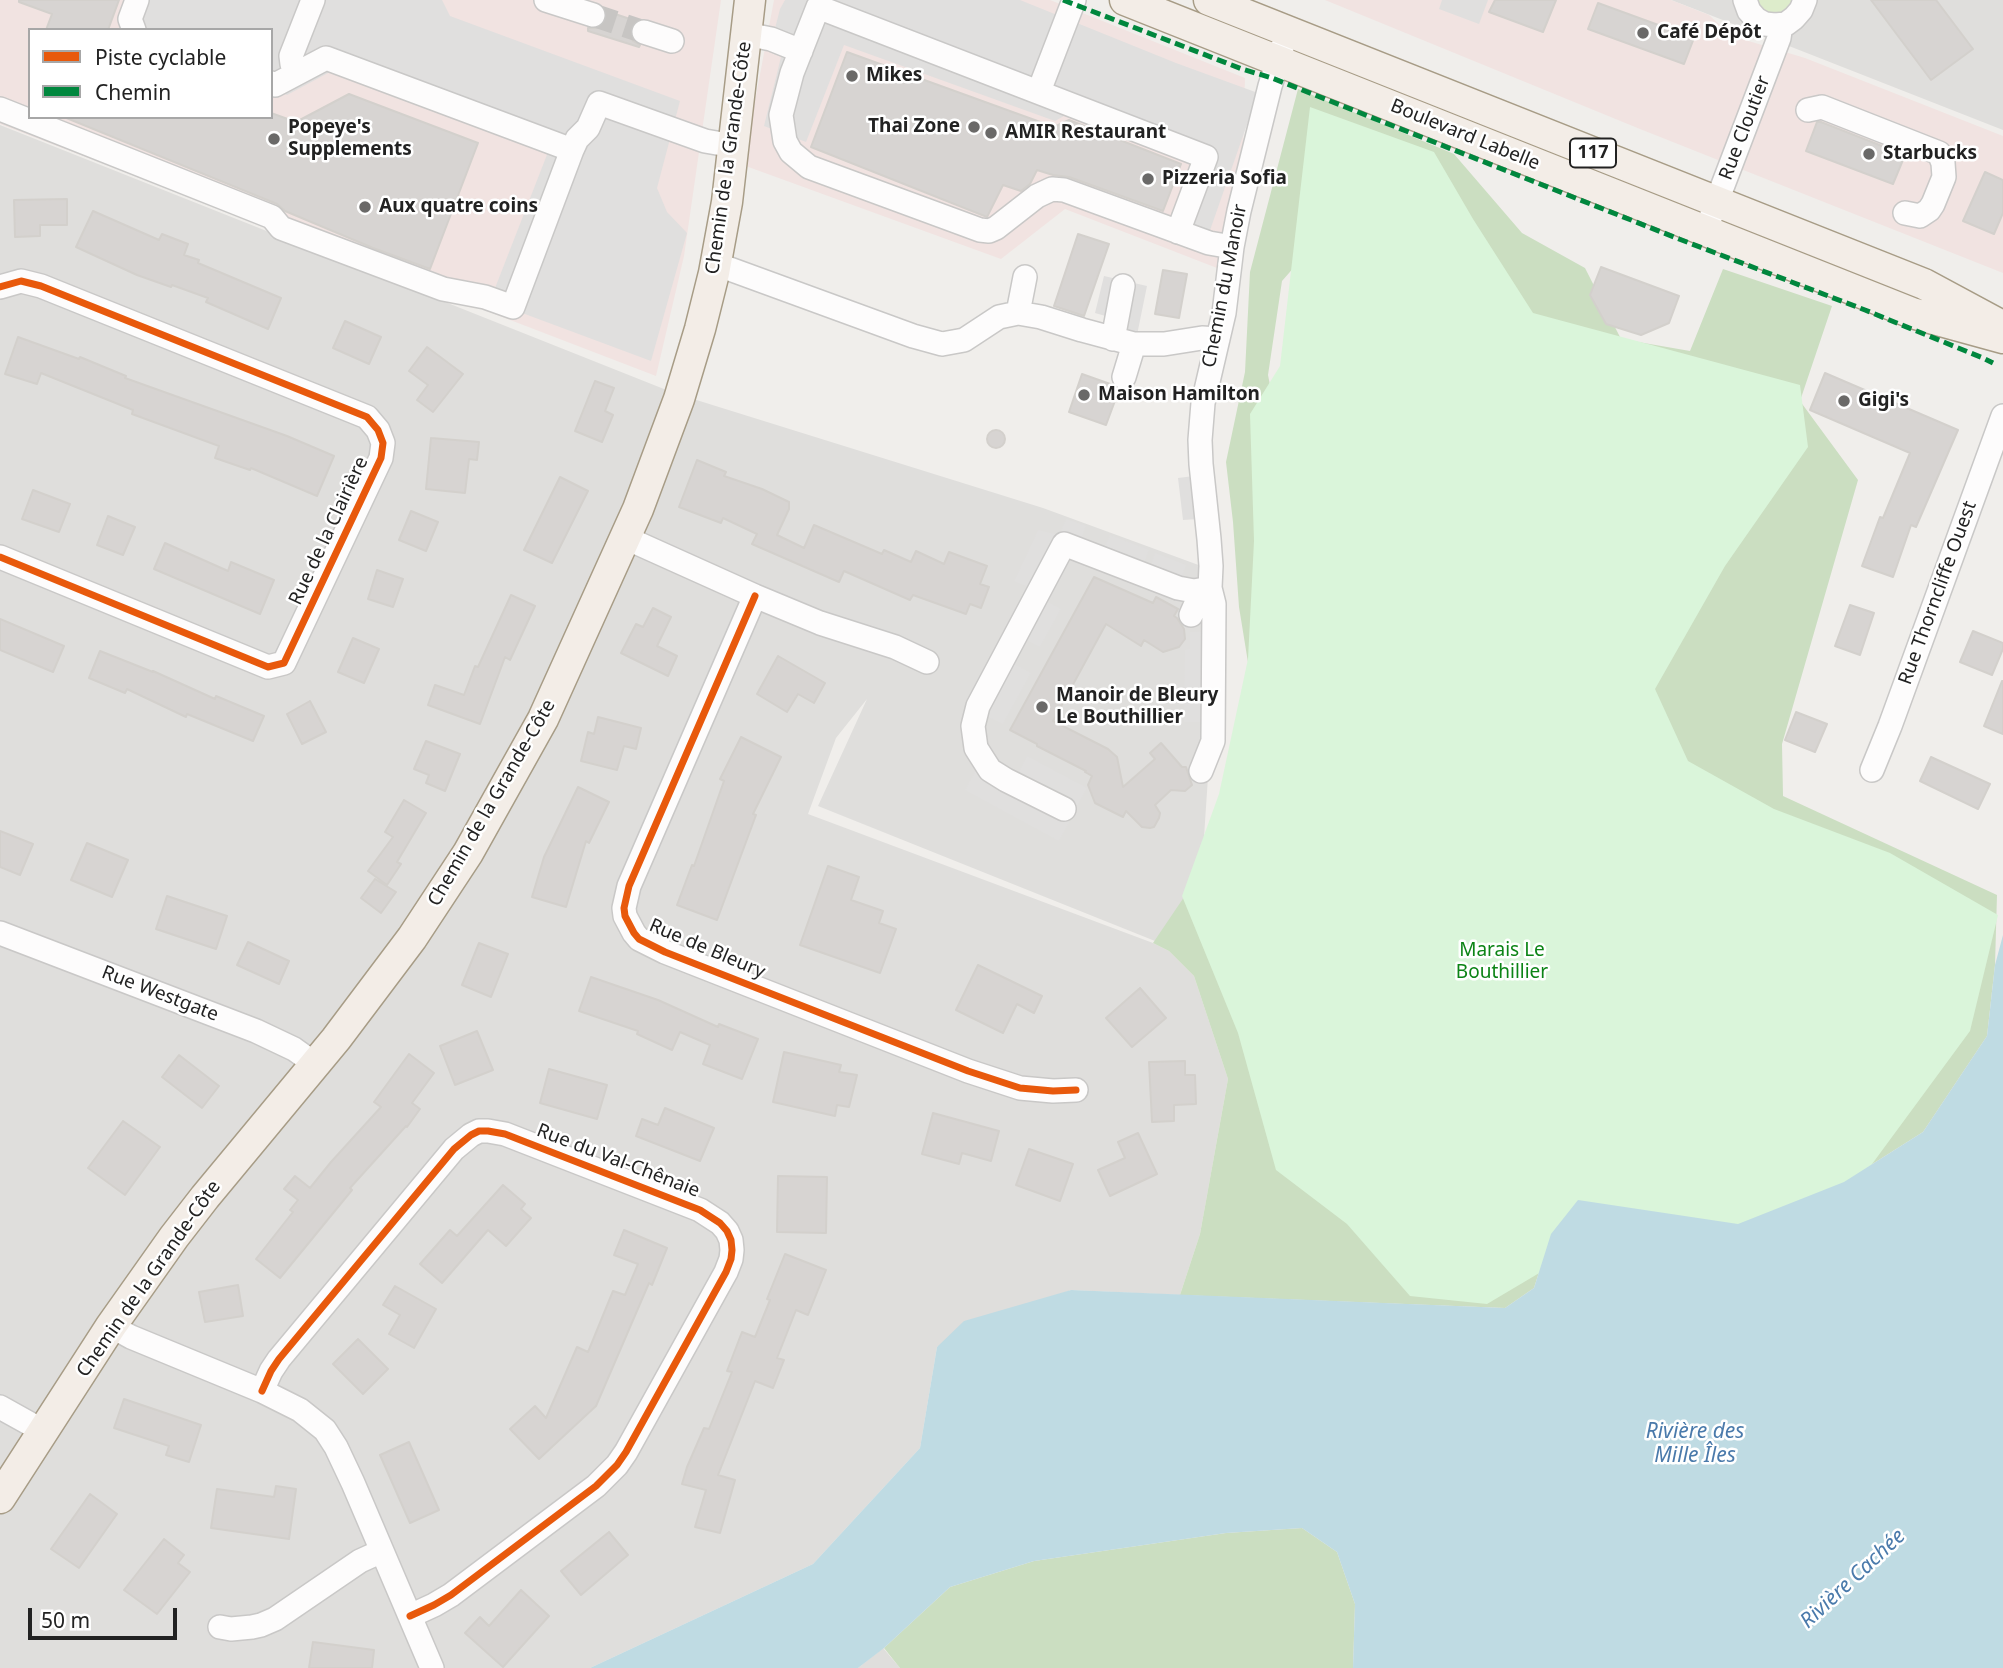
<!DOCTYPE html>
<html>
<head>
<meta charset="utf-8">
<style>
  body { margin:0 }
  #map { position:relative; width:2003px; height:1668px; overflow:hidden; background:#f0eeeb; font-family:"Noto Sans",sans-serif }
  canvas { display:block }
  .legend { position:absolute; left:28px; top:28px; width:245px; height:91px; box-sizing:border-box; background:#fff; border:2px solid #a7a7a7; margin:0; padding:9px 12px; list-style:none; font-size:21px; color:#222 }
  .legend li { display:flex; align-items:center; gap:14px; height:35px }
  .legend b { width:35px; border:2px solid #a7a7a7 }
  .scale { position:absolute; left:28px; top:1608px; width:149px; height:32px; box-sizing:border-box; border:4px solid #222; border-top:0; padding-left:9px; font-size:21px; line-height:24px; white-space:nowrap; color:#222; -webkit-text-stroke:5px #fff; paint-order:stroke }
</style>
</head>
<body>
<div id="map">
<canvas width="2003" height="1668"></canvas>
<ul class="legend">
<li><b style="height:9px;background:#e8590c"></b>Piste cyclable</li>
<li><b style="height:9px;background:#00873e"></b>Chemin</li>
</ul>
<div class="scale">50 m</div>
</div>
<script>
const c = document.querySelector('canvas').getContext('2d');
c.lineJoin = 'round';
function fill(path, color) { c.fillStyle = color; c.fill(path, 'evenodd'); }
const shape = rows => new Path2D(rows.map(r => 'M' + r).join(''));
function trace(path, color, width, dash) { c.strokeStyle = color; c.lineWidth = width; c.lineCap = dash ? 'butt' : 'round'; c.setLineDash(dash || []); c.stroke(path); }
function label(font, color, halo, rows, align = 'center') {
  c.font = font + ' "Noto Sans",sans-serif'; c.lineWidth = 5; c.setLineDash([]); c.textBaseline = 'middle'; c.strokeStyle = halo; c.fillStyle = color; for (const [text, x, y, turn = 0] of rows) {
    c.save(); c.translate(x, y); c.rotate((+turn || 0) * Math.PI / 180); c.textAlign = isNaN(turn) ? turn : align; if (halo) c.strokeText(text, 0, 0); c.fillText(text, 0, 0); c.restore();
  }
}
const residential = shape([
  [1671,0,2003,0,2003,130,1710,15],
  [0,125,674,393,1043,508,1204,567,1208,777,1202,867,1160,943,818,806,867,699,836,738,808,814,1153,943,1169,951,1194,976,1228,1079,1200,1234,1180,1295,1071,1290,937,1347,920,1448,813,1564,590,1668,0,1668],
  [883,1648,900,1668,858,1668]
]);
const commercial = shape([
  [0,0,721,0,684,256,656,376,0,124],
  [30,30,271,30,271,117,30,117],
  [774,0,1050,0,1245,78,1243,146,1217,268,1065,209,1001,259,743,165],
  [1325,0,1671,0,1709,15,1732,36,1805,58,2003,136,2003,273,1640,129]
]);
const grass = shape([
  [1757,0,1792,0,1790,5,1784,11,1773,14,1762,9]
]);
const forest = shape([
  [1298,89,1454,154,1522,233,1585,268,1621,339,1690,351,1723,269,1832,306,1800,401,1858,480,1782,744,1783,796,1997,895,1995,965,1987,1036,1923,1132,1844,1182,1346,208,1282,281,1268,375,1295,512,1551,1234,1534,1288,1505,1308,1180,1295,1200,1234,1228,1079,1194,976,1169,951,1153,943,1228,832,1252,687,1239,607,1233,522,1226,462,1245,372,1250,272],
  [1302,1528,1337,1552,1355,1604,1353,1668,900,1668,884,1648,950,1587,1034,1561,1226,1533]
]);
const park = shape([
  [1310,107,1434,152,1473,219,1533,313,1800,385,1808,447,1725,566,1655,689,1688,761,1774,809,1890,853,1998,915,1970,1031,1864,1175,1779,1215,1546,1269,1487,1304,1410,1296,1347,1224,1276,1170,1238,1033,1182,896,1219,794,1248,659,1254,541,1250,414,1280,366]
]);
const parking = shape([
  [138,0,442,0,450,16,680,101,657,188,667,212,687,233,651,361,490,301,550,147,345,64,287,95,271,88,271,30,130,30],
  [785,0,1020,0,1176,63,1258,93,1208,236,1172,220,1193,161,1071,112,1055,121,844,45,806,142,764,126,781,57,769,52,780,9],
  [1442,0,1488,0,1479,24,1439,9],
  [1104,276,1147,286,1137,335,1115,329,1116,319,1095,313],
  [1194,476,1198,519,1183,520,1178,478],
  [1066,519,1086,526,1077,550,1038,591,1014,581,1038,530,1059,535],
  [1110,535,1149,550,1140,574,1100,558],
  [1155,553,1186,565,1178,588,1147,576],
  [1036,596,1061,609,1040,647,1015,634],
  [1214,631,1213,722,1184,722,1185,650,1190,649,1190,632],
  [1003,658,1031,673,1003,724,976,711],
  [1027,756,1087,788,1078,805,1075,805,1070,812,1067,819,1069,823,1059,841,965,790,982,759,1013,783]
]);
const water = shape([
  [2003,935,2003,1668,1353,1668,1355,1604,1337,1552,1302,1528,1226,1533,1034,1561,950,1587,884,1648,858,1668,590,1668,813,1564,920,1448,937,1347,964,1321,1071,1290,1505,1308,1534,1288,1551,1234,1578,1200,1738,1224,1844,1182,1923,1132,1987,1036,1995,965]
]);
const building = shape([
  [19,0,119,0,108,30,46,30,52,14,19,2,19,0],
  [1495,0,1556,0,1543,32,1489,12,1495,0],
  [1871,0,1936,0,1973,49,1931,80,1871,0],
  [1598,3,1694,38,1684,64,1588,29,1598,3],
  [606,11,636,21,631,27,630,34,633,41,640,45,639,47,588,31,588,28,597,28,603,25,606,19,606,11],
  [847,52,1054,127,1069,120,1181,164,1163,211,1069,177,1053,175,1037,170,1030,184,1021,191,1003,185,987,217,811,147,847,52],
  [349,94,478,143,430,269,373,248,285,211,277,204,64,117,271,117,271,113,296,122,349,94],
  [1817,122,1821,122,1905,155,1893,184,1806,151,1817,122],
  [1985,172,2003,180,2003,213,1994,234,1963,221,1985,172],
  [67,199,67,225,40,225,40,236,15,237,14,200,67,199],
  [93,211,159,240,162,234,188,244,184,255,199,260,198,263,281,298,268,329,206,302,208,298,172,285,171,287,137,275,76,247,93,211],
  [1078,234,1109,244,1084,316,1054,306,1078,234],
  [1601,267,1679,296,1669,323,1641,335,1606,324,1590,295,1601,267],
  [1163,270,1187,274,1179,318,1155,314,1163,270],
  [345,321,381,337,369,364,333,348,345,321],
  [18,337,79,359,80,357,126,376,125,378,287,436,334,456,317,496,251,468,250,470,215,458,219,446,132,414,133,410,41,373,37,384,5,374,18,337],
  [427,347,463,374,433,412,417,400,428,385,409,371,427,347],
  [1825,373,1958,430,1916,527,1911,525,1893,577,1862,566,1880,517,1883,518,1910,453,1810,410,1825,373],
  [1082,374,1113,385,1119,390,1106,425,1069,412,1082,374],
  [595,381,614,388,605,411,613,415,602,442,575,431,595,381],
  '987 439a9 9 0 1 1 18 0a9 9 0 1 1-18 0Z',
  [431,438,479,442,477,460,469,459,465,493,426,489,431,438],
  [697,460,726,472,724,476,762,489,789,502,789,509,777,535,804,548,814,525,882,554,884,550,911,562,916,551,944,564,949,552,987,566,980,584,989,587,981,608,970,604,966,614,913,595,910,600,844,571,839,582,752,544,757,534,723,518,721,523,679,507,697,460],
  [560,477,588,491,552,563,524,550,560,477],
  [33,490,70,504,59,532,22,519,33,490],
  [411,511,438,522,426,551,399,540,411,511],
  [108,516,135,527,123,555,97,545,108,516],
  [165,543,228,571,231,562,274,580,260,614,154,569,165,543],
  [377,570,403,579,393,607,368,599,377,570],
  [1094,577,1153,603,1156,597,1178,609,1174,616,1177,618,1184,629,1185,639,1179,647,1163,652,1144,640,1141,646,1106,624,1053,721,1108,749,1117,757,1123,787,1155,759,1150,753,1161,743,1182,767,1186,767,1192,785,1185,791,1171,790,1155,805,1160,813,1159,818,1154,827,1150,828,1142,827,1126,811,1123,817,1095,803,1088,785,1092,776,1085,772,1086,771,1037,746,1037,744,1010,730,1094,577],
  [511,595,535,606,510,660,505,657,480,724,428,705,435,685,464,695,475,666,478,667,511,595],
  [1850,605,1874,613,1860,655,1835,646,1850,605],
  [653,608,671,617,657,646,677,656,668,676,621,653,636,624,643,627,653,608],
  [0,619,64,646,53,672,0,650,0,619],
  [1973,631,2003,643,2003,649,1992,675,1960,662,1973,631],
  [353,638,379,649,364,683,338,672,353,638],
  [100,651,153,672,153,671,215,699,216,696,264,716,253,741,187,714,186,717,127,689,125,693,89,678,100,651],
  [778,656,825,683,814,703,798,694,787,712,757,694,778,656],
  [2002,681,2003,681,2003,734,1984,726,2002,681],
  [310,701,326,732,302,744,287,714,310,701],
  [1796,712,1827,724,1815,752,1785,740,1796,712],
  [598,717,641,728,636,749,624,746,617,770,581,761,588,732,594,734,598,717],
  [741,737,781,757,753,814,756,815,717,920,677,905,692,865,694,866,724,781,720,779,741,737],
  [426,741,460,754,445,791,426,783,429,775,414,769,426,741],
  [1931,757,1990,784,1978,809,1920,781,1931,757],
  [578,787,609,802,589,843,586,841,566,907,532,897,544,857,578,787],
  [404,800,426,813,397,862,401,864,387,885,368,871,393,837,385,832,404,800],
  [0,831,33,844,20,875,0,867,0,831],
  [87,843,128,860,112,897,71,880,87,843],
  [828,866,859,877,851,900,883,911,879,923,896,929,880,973,800,945,828,866],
  [375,879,396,892,381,913,361,898,375,879],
  [167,896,227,916,216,949,156,929,167,896],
  [248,942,289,961,279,984,237,965,248,942],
  [479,943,508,954,491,997,462,985,479,943],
  [978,965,1042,996,1034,1013,1017,1004,1003,1033,956,1010,978,965],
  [591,977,658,1000,718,1027,719,1024,758,1039,742,1079,703,1064,710,1045,680,1032,672,1050,637,1034,638,1031,579,1011,591,977],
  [1140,988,1166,1018,1132,1047,1106,1018,1140,988],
  [477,1031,493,1070,455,1085,440,1046,477,1031],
  [784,1052,841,1065,839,1072,857,1075,849,1107,837,1105,835,1116,773,1102,784,1052],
  [409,1054,434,1073,412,1103,420,1109,407,1127,406,1126,350,1188,352,1190,280,1278,256,1259,293,1212,290,1210,298,1200,284,1189,295,1176,310,1188,331,1162,381,1107,374,1102,409,1054],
  [179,1055,219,1086,202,1108,162,1077,179,1055],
  [1185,1061,1185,1075,1195,1075,1196,1104,1174,1105,1174,1121,1152,1122,1149,1062,1185,1061],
  [549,1069,607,1085,597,1119,540,1103,549,1069],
  [665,1108,714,1128,700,1161,636,1136,642,1119,658,1125,665,1108],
  [933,1113,999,1131,991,1161,962,1153,959,1164,922,1154,933,1113],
  [123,1121,160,1147,125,1195,88,1168,123,1121],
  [1138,1133,1157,1174,1110,1196,1098,1170,1125,1158,1118,1142,1138,1133],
  [1029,1149,1073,1164,1060,1201,1016,1185,1029,1149],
  [778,1176,827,1177,826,1233,777,1232,778,1176],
  [503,1185,525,1204,521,1209,531,1218,506,1246,488,1230,442,1283,420,1264,450,1230,457,1236,503,1185],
  [624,1230,667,1248,652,1285,649,1283,596,1406,539,1459,510,1429,535,1406,546,1418,577,1347,588,1352,613,1291,625,1295,638,1264,614,1255,624,1230],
  [785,1254,826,1270,808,1315,796,1310,777,1358,784,1360,773,1388,755,1381,718,1475,735,1480,720,1533,695,1527,706,1490,682,1484,687,1467,704,1428,709,1429,732,1372,727,1371,742,1332,755,1337,770,1300,767,1299,785,1254],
  [238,1285,243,1316,205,1322,199,1292,238,1285],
  [395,1286,436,1309,414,1348,389,1334,400,1315,383,1305,395,1286],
  [358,1339,388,1369,363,1394,333,1364,358,1339],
  [124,1399,201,1425,189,1462,166,1455,169,1446,114,1428,124,1399],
  [409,1442,439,1510,410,1523,380,1455,409,1442],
  [276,1486,296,1489,289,1539,211,1528,217,1489,274,1497,276,1486],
  [90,1494,117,1514,79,1568,51,1549,90,1494],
  [609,1532,628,1555,581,1595,561,1571,609,1532],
  [164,1539,184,1555,178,1563,190,1572,157,1614,124,1590,164,1539],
  [521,1590,549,1616,503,1667,465,1633,480,1617,489,1626,521,1590],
  [313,1642,374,1650,372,1668,309,1668,313,1642]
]);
const minorTunnel = shape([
  [593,15,644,32]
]);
const minor = shape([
  [546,0,593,15],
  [1745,0,1749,11,1756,19,1765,24,1775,25,1786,24,1794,18,1801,10,1805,0],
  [134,30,130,19,137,0],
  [644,32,672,41],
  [746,34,771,39,801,51],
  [297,73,292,64,291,56,313,0],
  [1039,91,1074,0],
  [0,109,272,217,281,228,443,289,485,297,513,307,572,150,326,58,275,85,271,83],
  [1808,110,1822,107,1939,153,1943,163,1944,177,1933,204,1929,210,1920,216,1905,213],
  [572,150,577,139,588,128,599,103,705,141,734,146],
  [1712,214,1779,38,1781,25],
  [1178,232,1206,157,818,7,792,73,781,115,785,141,791,152,809,167,980,230,989,231,996,228,1037,196,1052,189,1064,190,1075,194,1209,243,1232,247],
  [716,264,913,336,942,344,964,340,999,317,1018,313,1041,317,1082,330,1134,344,1164,344,1202,338,1218,339],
  [0,287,21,281,41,286,367,417,378,430,383,443,381,458,284,663,268,667,0,557],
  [1018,313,1025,277],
  [1113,339,1123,286],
  [1124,377,1134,344],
  [626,538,755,596,820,623,895,647,927,662],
  [755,596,629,886,624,908,625,916,634,933,639,939,665,952,968,1071,1020,1088,1053,1091,1076,1090],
  [1191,615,1202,590],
  [1872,770,1890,726,2003,416],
  [1201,771,1213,741,1214,604,1210,588,1211,566,1209,539,1201,464,1200,440,1203,403,1224,313,1232,247,1239,211,1270,86,1282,48],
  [1064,809,1006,780,990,770,976,748,973,726,978,706,1064,544,1178,588,1194,591,1210,588],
  [0,933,256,1031,294,1049,315,1064],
  [111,1326,131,1337,262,1391,300,1410,325,1430,336,1447,353,1483,432,1668],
  [262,1391,271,1371,279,1359,454,1149,471,1135,479,1131,488,1131,505,1134,700,1210,720,1223,727,1231,731,1240,732,1250,731,1259,726,1272,626,1452,617,1465,596,1486,451,1595,434,1605,410,1616],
  [0,1407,43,1431],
  [220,1627,231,1629,252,1627,261,1625,275,1619,360,1561,382,1551]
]);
const major = shape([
  [1125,0,1912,313,2003,338],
  [1209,0,1924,284,2000,325],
  [0,1498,111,1326,174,1237,205,1197,336,1039,412,938,468,853,543,719,638,509,679,399,700,329,714,273,727,202,750,0]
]);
const quiet = shape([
  [1063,0,1242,69,1272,78,1679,239,1865,310,1983,358,1993,363]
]);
const cycleway = shape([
  [0,287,21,281,41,286,367,417,378,430,383,443,381,458,284,663,268,667,0,557],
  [755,596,629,886,624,908,625,916,634,933,639,939,665,952,968,1071,1020,1088,1053,1091,1076,1090],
  [262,1391,271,1371,279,1359,454,1149,471,1135,479,1131,488,1131,505,1134,700,1210,720,1223,727,1231,731,1240,732,1250,731,1259,726,1272,626,1452,617,1465,596,1486,451,1595,434,1605,410,1616]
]);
const markers = [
  [1643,33,7,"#6a6968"],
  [852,76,7,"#6a6968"],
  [974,127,7,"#6a6968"],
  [991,133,7,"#6a6968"],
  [274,139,7,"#6a6968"],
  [1869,154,7,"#6a6968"],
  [1148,179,7,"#6a6968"],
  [365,207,7,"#6a6968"],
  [1084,395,7,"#6a6968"],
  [1844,401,7,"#6a6968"],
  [1042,707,7,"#6a6968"]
];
const shields = [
  [1593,153,46]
];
const shieldNames = [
  ["117",1593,153]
];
const poiNames = [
  ["Café Dépôt",1657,33],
  ["Mikes",866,76],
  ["Thai Zone",960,127,"right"],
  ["Popeye's",288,128],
  ["Supplements",288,150],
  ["AMIR Restaurant",1005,133],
  ["Starbucks",1883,154],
  ["Pizzeria Sofia",1162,179],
  ["Aux quatre coins",379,207],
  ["Maison Hamilton",1098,395],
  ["Gigi's",1858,401],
  ["Manoir de Bleury",1056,696],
  ["Le Bouthillier",1056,718]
];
const streetNames = [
  ["Rue Cloutier",1745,128,-69],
  ["Boulevard Labelle",1465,135,22],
  ["Chemin de la Grande-Côte",729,158,-82],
  ["Chemin du Manoir",1225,286,-79],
  ["Rue de la Clairière",329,531,-65],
  ["Rue Thorncliffe Ouest",1938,593,-70],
  ["Chemin de la Grande-Côte",492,803,-60],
  ["Rue de Bleury",707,949,23],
  ["Rue Westgate",160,994,21],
  ["Rue du Val-Chênaie",618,1161,21],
  ["Chemin de la Grande-Côte",149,1279,-55]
];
const parkNames = [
  ["Marais Le",1502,951],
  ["Bouthillier",1502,973]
];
const waterNames = [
  ["Rivière des",1695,1432],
  ["Mille Îles",1695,1456],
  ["Rivière Cachée",1853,1579,-43]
];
fill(residential, '#dfdedc');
fill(commercial, '#f1e3e1');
fill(grass, '#ddeccb');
fill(forest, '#cbdec1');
fill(park, '#daf5da');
fill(parking, '#e0dfde');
fill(water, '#bfdbe3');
fill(building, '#d7d4d2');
trace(building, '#d3d0cc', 2);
trace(minorTunnel, '#c7c5c3', 23, [23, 11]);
trace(minor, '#c9c8c7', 26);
trace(major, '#a79c86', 33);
trace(minor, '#fdfcfc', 23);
trace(major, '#f3ede7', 30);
trace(quiet, '#00873e', 5, [10, 5]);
trace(cycleway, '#e8590c', 7);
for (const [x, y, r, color] of markers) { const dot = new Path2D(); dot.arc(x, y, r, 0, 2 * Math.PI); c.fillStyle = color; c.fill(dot); trace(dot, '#fff', 2.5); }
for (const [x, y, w] of shields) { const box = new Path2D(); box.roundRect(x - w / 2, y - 14.5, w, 29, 5); c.fillStyle = '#fff'; c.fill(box); trace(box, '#222', 2); }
label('bold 18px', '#222', null, shieldNames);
label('bold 19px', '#222', '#fff', poiNames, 'left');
label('19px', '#222', '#fff', streetNames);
label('19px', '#0c8416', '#fff', parkNames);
label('italic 21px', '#4a7aab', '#fff', waterNames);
</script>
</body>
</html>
